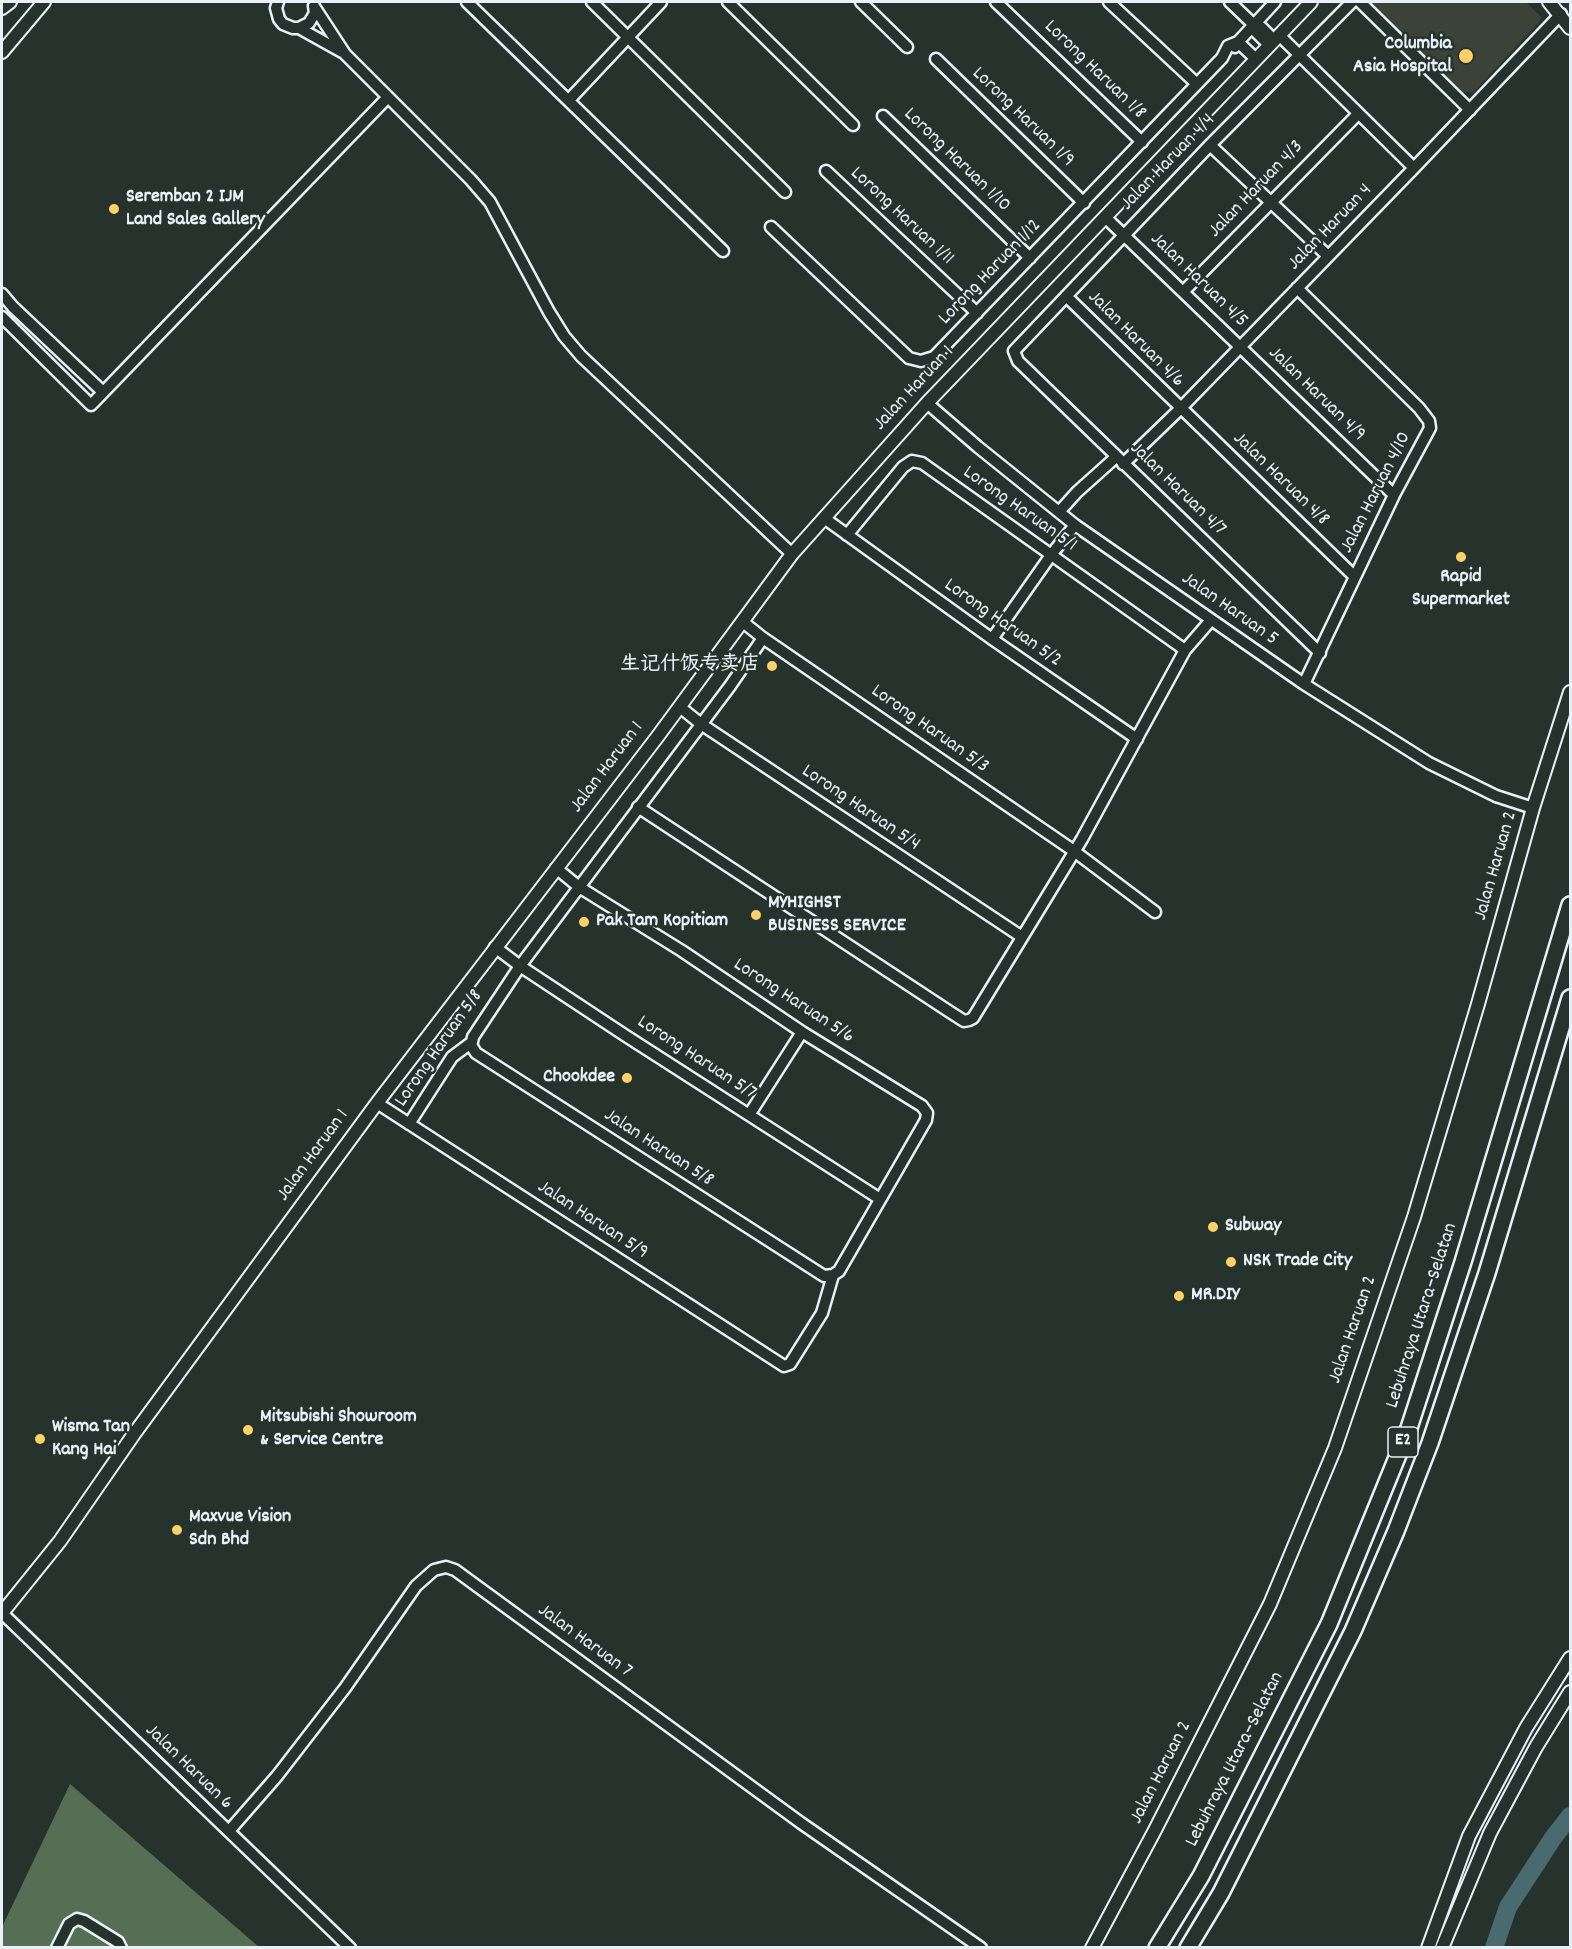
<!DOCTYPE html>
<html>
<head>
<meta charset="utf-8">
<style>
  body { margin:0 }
  #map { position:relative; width:1572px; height:1949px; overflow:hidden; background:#26332d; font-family:Dekko,sans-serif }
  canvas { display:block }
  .frame { position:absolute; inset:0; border:3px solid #e8f1f8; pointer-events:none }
</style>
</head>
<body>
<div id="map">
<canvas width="1572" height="1949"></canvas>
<div class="frame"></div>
</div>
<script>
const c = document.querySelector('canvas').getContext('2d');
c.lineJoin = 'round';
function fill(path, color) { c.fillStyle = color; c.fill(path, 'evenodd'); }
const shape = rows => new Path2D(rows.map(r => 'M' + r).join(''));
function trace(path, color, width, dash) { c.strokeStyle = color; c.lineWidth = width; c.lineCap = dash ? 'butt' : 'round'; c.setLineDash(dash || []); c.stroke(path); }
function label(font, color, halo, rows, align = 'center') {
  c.font = font + ' Dekko,"LXGW WenKai TC",sans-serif'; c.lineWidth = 5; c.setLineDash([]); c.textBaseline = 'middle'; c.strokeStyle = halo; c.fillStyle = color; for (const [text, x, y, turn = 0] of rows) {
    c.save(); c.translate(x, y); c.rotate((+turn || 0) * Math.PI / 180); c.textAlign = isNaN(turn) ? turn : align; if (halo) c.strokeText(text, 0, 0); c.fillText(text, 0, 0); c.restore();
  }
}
const built = shape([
  [1369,2,1526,2,1541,17,1540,21,1473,93,1466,92,1463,94]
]);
const green = shape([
  [70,1784,259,1947,2,1947,2,1927]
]);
const river = shape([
  [1494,1948,1508,1907,1553,1838,1570,1816]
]);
const minor = shape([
  [278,2,276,8,279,19,283,24,293,28,299,28,309,23,315,13,314,6],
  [467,2,723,251],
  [592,2,785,192],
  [728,2,853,125],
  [861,2,907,47],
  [996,2,1142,142],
  [1109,2,1197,84],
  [1230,2,1254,25,1261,27,1274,40],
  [1360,2,1470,110],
  [315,8,345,54,471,180,490,202,549,312,564,336,581,356,792,554],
  [1254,25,1256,32,1269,45],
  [299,28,342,52],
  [1279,35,1414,168],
  [1238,42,1256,59],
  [1235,47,1238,42,1275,2],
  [936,59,1084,203],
  [569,100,661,2],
  [883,116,1030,258],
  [1210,145,1328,256],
  [826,171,977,313],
  [1105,217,1394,495],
  [771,227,909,358,921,361,934,357,1197,84,1222,58,1228,46,1238,42],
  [1297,288,1419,408,1429,421,1430,428,1394,495,1304,684],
  [1183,292,1358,114],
  [2,294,13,307,103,392],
  [1066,296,1355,577],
  [2,317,91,405,387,98],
  [927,403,978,447,1075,525,1304,684,1429,763,1496,796,1533,808],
  [1123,464,1180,409,1414,168,1561,14],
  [1059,512,1077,492,1116,457],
  [824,518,992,639,1137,739],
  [847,535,903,467,912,461,922,463,1185,650],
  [743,622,763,638,1074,851,1155,912],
  [992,639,1051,555,1075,525],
  [1320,653,1018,361,1014,351,1210,145,1352,2],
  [680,707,701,724,1022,937],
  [638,807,950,1012,964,1021,969,1020,973,1018,1082,839,1185,650,1211,620],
  [495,947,520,966,626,1036,880,1199],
  [472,1042,471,1045,476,1053,824,1276,833,1275],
  [377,1103,784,1366,790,1364,822,1313,833,1275,839,1271,926,1120,927,1113,922,1106,802,1032,682,951,579,887,556,868],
  [749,1115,802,1032],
  [409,1124,452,1057,472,1042,473,1037,520,966,730,686,763,638],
  [2,1613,350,1948],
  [229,1831,277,1776,345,1688,416,1586,434,1570,446,1567,455,1570,801,1823,981,1948],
  [57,1948,69,1924,77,1919,84,1921,118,1942,121,1948]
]);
const major = shape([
  [1549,2,1570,28],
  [2,8,10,2],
  [2,52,44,2],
  [2,1613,60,1541,134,1434,377,1103,658,736,792,554,927,403,1311,2],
  [1092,1948,1155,1830,1270,1604,1335,1448,1414,1217,1478,1004,1533,808,1570,692],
  [1428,1948,1469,1836,1526,1728,1570,1658],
  [1442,1948,1490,1833,1536,1747,1570,1692]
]);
const highway = shape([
  [1157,1948,1201,1876,1329,1624,1409,1428,1463,1262,1570,905],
  [1188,1948,1221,1893,1353,1631,1396,1531,1430,1443,1487,1273,1570,998]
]);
const markers = [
  [1466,56,8,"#ffd166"],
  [114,209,6,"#ffd166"],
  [1461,557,6,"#ffd166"],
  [772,666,6,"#ffd166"],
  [756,915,6,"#ffd166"],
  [584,922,6,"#ffd166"],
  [627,1078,6,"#ffd166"],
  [1213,1227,6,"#ffd166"],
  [1231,1262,6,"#ffd166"],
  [1179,1296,6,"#ffd166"],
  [248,1430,6,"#ffd166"],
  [40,1439,6,"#ffd166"],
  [177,1530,6,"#ffd166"]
];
const shields = [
  [1403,1442,30]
];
const shieldNames = [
  ["E2",1403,1442]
];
const poiNames = [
  ["Columbia",1452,45,"right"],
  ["Asia Hospital",1452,68,"right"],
  ["Seremban 2 IJM",126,198],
  ["Land Sales Gallery",126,221],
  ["Rapid",1461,578,"center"],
  ["Supermarket",1461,601,"center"],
  ["生记什饭专卖店",760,666,"right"],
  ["MYHIGHST",768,904],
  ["BUSINESS SERVICE",768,927],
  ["Pak Tam Kopitiam",596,922],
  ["Chookdee",615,1078,"right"],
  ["Subway",1225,1227],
  ["NSK Trade City",1243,1262],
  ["MR.DIY",1191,1296],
  ["Mitsubishi Showroom",260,1418],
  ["& Service Centre",260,1441],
  ["Wisma Tan",52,1428],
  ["Kang Hai",52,1451],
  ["Maxvue Vision",189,1518],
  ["Sdn Bhd",189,1541]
];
const streetNames = [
  ["Lorong Haruan 1/8",1094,71,44],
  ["Lorong Haruan 1/9",1022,118,44],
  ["Lorong Haruan 1/10",956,161,44],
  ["Jalan Haruan 4/4",1169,163,-46],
  ["Jalan Haruan 4/3",1257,190,-46],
  ["Lorong Haruan 1/11",901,217,43],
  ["Jalan Haruan 4",1331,228,-46],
  ["Lorong Haruan 1/12",991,273,-46],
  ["Jalan Haruan 4/5",1198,281,44],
  ["Jalan Haruan 4/6",1135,340,45],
  ["Jalan Haruan 1",915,389,-47],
  ["Jalan Haruan 4/9",1316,395,44],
  ["Jalan Haruan 4/8",1280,480,44],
  ["Jalan Haruan 4/7",1177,490,44],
  ["Jalan Haruan 4/10",1377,493,-63],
  ["Lorong Haruan 5/1",1019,510,35],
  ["Jalan Haruan 5",1229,610,35],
  ["Lorong Haruan 5/2",1002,624,35],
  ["Lorong Haruan 5/3",929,730,35],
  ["Jalan Haruan 1",608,768,-53],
  ["Lorong Haruan 5/4",860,809,34],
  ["Jalan Haruan 2",1497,866,-74],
  ["Lorong Haruan 5/6",793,1002,33],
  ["Lorong Haruan 5/8",440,1049,-55],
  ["Lorong Haruan 5/7",696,1059,33],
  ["Jalan Haruan 5/8",658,1149,33],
  ["Jalan Haruan 1",314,1156,-54],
  ["Jalan Haruan 5/9",592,1221,33],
  ["Lebuhraya Utara–Selatan",1423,1316,-72],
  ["Jalan Haruan 2",1354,1330,-71],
  ["Jalan Haruan 7",584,1642,36],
  ["Lebuhraya Utara–Selatan",1236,1760,-63],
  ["Jalan Haruan 6",188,1768,44],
  ["Jalan Haruan 2",1162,1773,-63]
];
fill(built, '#3b4339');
fill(green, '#566e53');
trace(river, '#496b6f', 18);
trace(minor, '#e8f1f8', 15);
trace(major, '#e8f1f8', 16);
trace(highway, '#e8f1f8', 20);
trace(minor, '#26332d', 10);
trace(major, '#26332d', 12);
trace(highway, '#26332d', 15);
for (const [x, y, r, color] of markers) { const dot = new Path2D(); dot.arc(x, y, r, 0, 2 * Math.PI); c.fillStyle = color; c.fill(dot); trace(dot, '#26332d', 2); }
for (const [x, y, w] of shields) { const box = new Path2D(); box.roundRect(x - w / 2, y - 15, w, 30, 4.5); c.fillStyle = '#26332d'; c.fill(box); trace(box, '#e8f1f8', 1.5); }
label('bold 18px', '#e8f1f8', null, shieldNames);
label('bold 20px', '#e8f1f8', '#26332d', poiNames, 'left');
label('20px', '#e8f1f8', '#26332d', streetNames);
</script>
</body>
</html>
